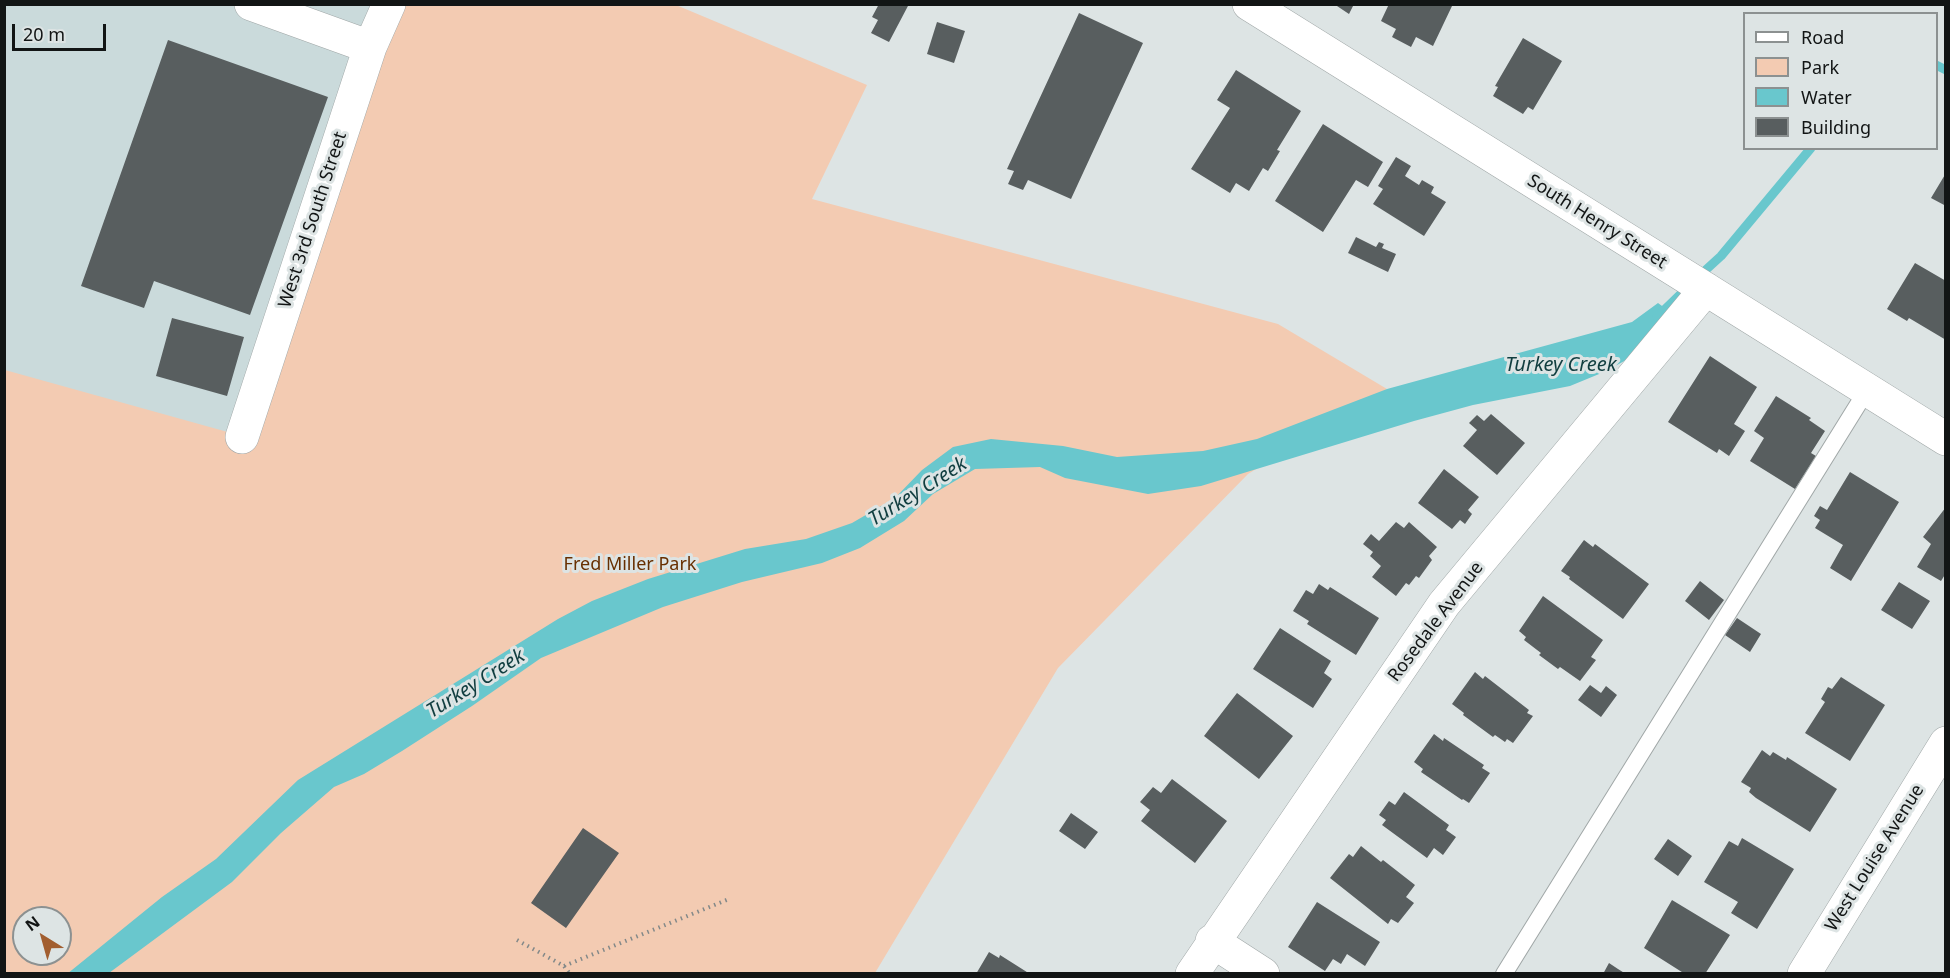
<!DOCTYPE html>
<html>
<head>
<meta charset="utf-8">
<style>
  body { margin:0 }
  #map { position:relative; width:1950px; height:978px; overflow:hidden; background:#dde4e4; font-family:"Noto Sans",sans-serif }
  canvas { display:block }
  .frame { position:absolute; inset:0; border:6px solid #121515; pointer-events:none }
  .legend { position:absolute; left:1743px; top:12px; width:195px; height:138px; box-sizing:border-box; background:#dde4e4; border:2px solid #8c9191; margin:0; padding:8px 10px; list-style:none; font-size:18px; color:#121515 }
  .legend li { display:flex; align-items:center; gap:12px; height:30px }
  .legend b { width:30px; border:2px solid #8c9191 }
  .north { position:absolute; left:12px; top:906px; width:60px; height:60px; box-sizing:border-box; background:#dde4e4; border:2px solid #8c9191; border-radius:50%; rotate:323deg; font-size:16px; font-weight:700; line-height:24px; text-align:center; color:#121515 }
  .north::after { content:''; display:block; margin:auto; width:21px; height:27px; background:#a25e2f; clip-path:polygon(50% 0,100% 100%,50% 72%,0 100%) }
  .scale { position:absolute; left:12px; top:24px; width:94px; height:27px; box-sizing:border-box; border:3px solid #121515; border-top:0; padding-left:8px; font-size:18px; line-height:21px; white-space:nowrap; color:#121515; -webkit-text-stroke:4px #dde4e4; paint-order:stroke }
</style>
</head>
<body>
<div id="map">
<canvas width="1950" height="978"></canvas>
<div class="frame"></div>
<ul class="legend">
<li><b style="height:8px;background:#fff"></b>Road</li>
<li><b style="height:16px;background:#f3cbb2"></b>Park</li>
<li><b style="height:16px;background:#69c7cd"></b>Water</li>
<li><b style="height:16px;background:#585e5f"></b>Building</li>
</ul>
<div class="north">N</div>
<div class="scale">20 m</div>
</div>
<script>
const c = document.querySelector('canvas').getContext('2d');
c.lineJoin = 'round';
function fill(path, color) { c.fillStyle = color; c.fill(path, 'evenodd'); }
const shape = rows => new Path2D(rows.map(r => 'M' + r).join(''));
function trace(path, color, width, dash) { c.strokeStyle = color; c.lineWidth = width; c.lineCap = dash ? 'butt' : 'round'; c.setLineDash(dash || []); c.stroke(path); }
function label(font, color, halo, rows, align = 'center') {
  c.font = font + ' "Noto Sans",sans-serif'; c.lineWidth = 6; c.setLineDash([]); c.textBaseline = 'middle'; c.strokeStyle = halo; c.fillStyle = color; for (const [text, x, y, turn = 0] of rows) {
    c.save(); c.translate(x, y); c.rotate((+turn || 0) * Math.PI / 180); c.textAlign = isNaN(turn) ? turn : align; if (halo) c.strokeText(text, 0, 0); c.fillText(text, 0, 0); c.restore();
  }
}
const built = shape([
  [5,5,376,5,242,437,5,505]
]);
const green = shape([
  [389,5,676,5,867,85,812,199,1278,324,1387,389,1248,474,1058,668,875,973,5,974,5,370,242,436],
  [24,918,60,918,60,954,24,954]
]);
const water = shape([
  [1658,303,1673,314,1641,352,1604,372,1570,386,1473,405,1414,421,1201,486,1148,494,1065,478,1040,467,975,469,933,494,904,521,860,548,822,563,742,582,663,607,541,658,472,706,402,751,364,774,334,787,281,833,232,882,109,973,67,974,162,897,216,859,298,780,558,619,592,601,648,579,745,549,806,539,852,523,895,498,922,470,953,447,991,439,1063,446,1117,457,1203,451,1257,439,1387,389,1632,322]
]);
const stream = shape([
  [1936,65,1946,70],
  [1698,277,1721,256,1811,148],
  [1657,317,1688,287]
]);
const building = shape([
  [879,4,909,4,889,42,871,33,878,20,872,17],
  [1334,4,1354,4,1349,14],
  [1389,4,1450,4,1452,6,1433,46,1416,37,1411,47,1392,37,1396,29,1381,21],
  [1079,13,1143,43,1071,199,1028,180,1023,190,1008,184,1014,171,1007,169],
  [937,22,965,31,954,63,927,54],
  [1523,38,1562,61,1533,110,1528,107,1523,114,1493,96,1498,87,1495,86],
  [168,40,328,97,250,315,154,281,144,308,81,286],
  [1236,70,1301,111,1277,150,1280,151,1268,171,1263,168,1249,191,1236,183,1230,193,1191,169,1230,108,1217,100],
  [1323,124,1383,162,1368,187,1356,180,1323,232,1275,201],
  [1396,157,1411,166,1405,176,1419,185,1422,180,1434,187,1431,193,1446,202,1424,236,1373,204,1383,189,1378,186],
  [1946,173,1946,206,1931,198],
  [1356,237,1376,247,1379,242,1384,244,1382,248,1396,254,1388,272,1348,253],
  [1915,263,1946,281,1946,340,1909,318,1907,321,1887,309],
  [172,318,244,337,227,396,156,376],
  [1710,356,1757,387,1734,424,1745,431,1729,456,1719,449,1717,453,1668,422],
  [1776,396,1811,418,1809,420,1825,431,1811,453,1816,456,1795,489,1750,461,1764,438,1754,431],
  [1491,414,1525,443,1497,475,1463,446,1477,430,1469,423,1477,415,1484,421],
  [1444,469,1479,497,1468,510,1472,514,1465,524,1460,520,1452,529,1418,503],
  [1850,472,1899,502,1851,581,1830,568,1843,545,1815,528,1820,520,1814,516,1820,506,1827,510],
  [1946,507,1946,573,1941,581,1917,567,1931,544,1923,537],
  [1396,522,1404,528,1409,522,1437,547,1429,556,1432,560,1419,578,1416,576,1409,585,1406,583,1396,596,1372,577,1381,566,1370,556,1373,552,1363,544,1371,534,1379,541],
  [1584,540,1593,547,1595,544,1649,584,1623,619,1569,579,1570,577,1561,571],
  [1700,581,1724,600,1709,620,1685,601],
  [1899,582,1930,601,1912,629,1881,610],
  [1319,584,1328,590,1330,587,1379,618,1356,655,1307,624,1309,621,1293,611,1306,590,1313,594],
  [1543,596,1603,640,1591,657,1596,660,1580,681,1560,667,1558,669,1539,655,1541,653,1524,640,1526,637,1519,631],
  [1737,618,1761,634,1750,652,1725,635],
  [1280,628,1331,661,1324,673,1332,679,1313,708,1253,669],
  [1475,672,1483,679,1485,676,1529,710,1527,713,1533,716,1513,743,1507,739,1505,742,1495,735,1493,737,1463,715,1464,713,1452,704],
  [1841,677,1885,705,1850,761,1805,733,1825,702,1821,699,1828,687,1832,689],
  [1590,685,1601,693,1606,686,1617,695,1601,717,1578,700],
  [1237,693,1293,736,1259,779,1204,736],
  [1434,734,1443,741,1444,738,1484,765,1482,768,1490,773,1469,803,1463,799,1462,800,1421,772,1423,769,1414,762],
  [1762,750,1770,756,1773,752,1786,760,1787,757,1837,789,1810,832,1756,798,1749,792,1751,788,1741,782],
  [1172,779,1227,821,1195,863,1141,821,1150,810,1140,802,1153,787,1161,793],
  [1404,792,1449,825,1446,830,1456,837,1443,855,1434,848,1427,858,1382,825,1386,820,1379,815,1389,801,1395,805],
  [1071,813,1098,832,1085,849,1059,831],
  [583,828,619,853,566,928,531,903],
  [1742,838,1794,869,1757,929,1731,913,1738,902,1704,882,1729,841,1738,846],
  [1668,839,1692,856,1678,876,1654,859],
  [1361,846,1381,862,1383,860,1415,885,1406,897,1414,903,1398,923,1391,919,1388,924,1330,878,1349,854,1353,857],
  [1672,900,1730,935,1705,974,1685,974,1644,948],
  [1317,902,1380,942,1365,966,1347,954,1341,964,1333,959,1325,971,1288,947],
  [989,952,999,958,1000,955,1030,974,976,974],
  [1609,963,1618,969,1626,974,1603,974]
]);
const path = shape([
  [517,940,564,966,570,974],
  [564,966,729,899]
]);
const service = shape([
  [1504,974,1867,390]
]);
const minor = shape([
  [251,4,370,47],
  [1249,4,1946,439],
  [242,437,370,47,389,4],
  [1212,941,1263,974],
  [1192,974,1444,604,1706,289],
  [1804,974,1946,743]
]);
const streetNames = [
  ["West 3rd South Street",313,220,-72],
  ["South Henry Street",1597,222,32],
  ["Rosedale Avenue",1436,622,-53],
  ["West Louise Avenue",1875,858,-58]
];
const parkNames = [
  ["Fred Miller Park",630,565]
];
const waterNames = [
  ["Turkey Creek",1561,365],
  ["Turkey Creek",918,492,-32],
  ["Turkey Creek",476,684,-32]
];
fill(built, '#cadadb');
fill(green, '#f3cbb2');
fill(water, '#69c7cd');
trace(stream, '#69c7cd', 9);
fill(building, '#585e5f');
trace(service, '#a0a7a7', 18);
trace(minor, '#a0a7a7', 34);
trace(path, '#838989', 4, [1.5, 4.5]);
trace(service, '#fff', 16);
trace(minor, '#fff', 33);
label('18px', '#121515', '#dde4e4', streetNames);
label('18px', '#672f00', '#dde4e4', parkNames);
label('italic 20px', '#113e40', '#dde4e4', waterNames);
</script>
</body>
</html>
